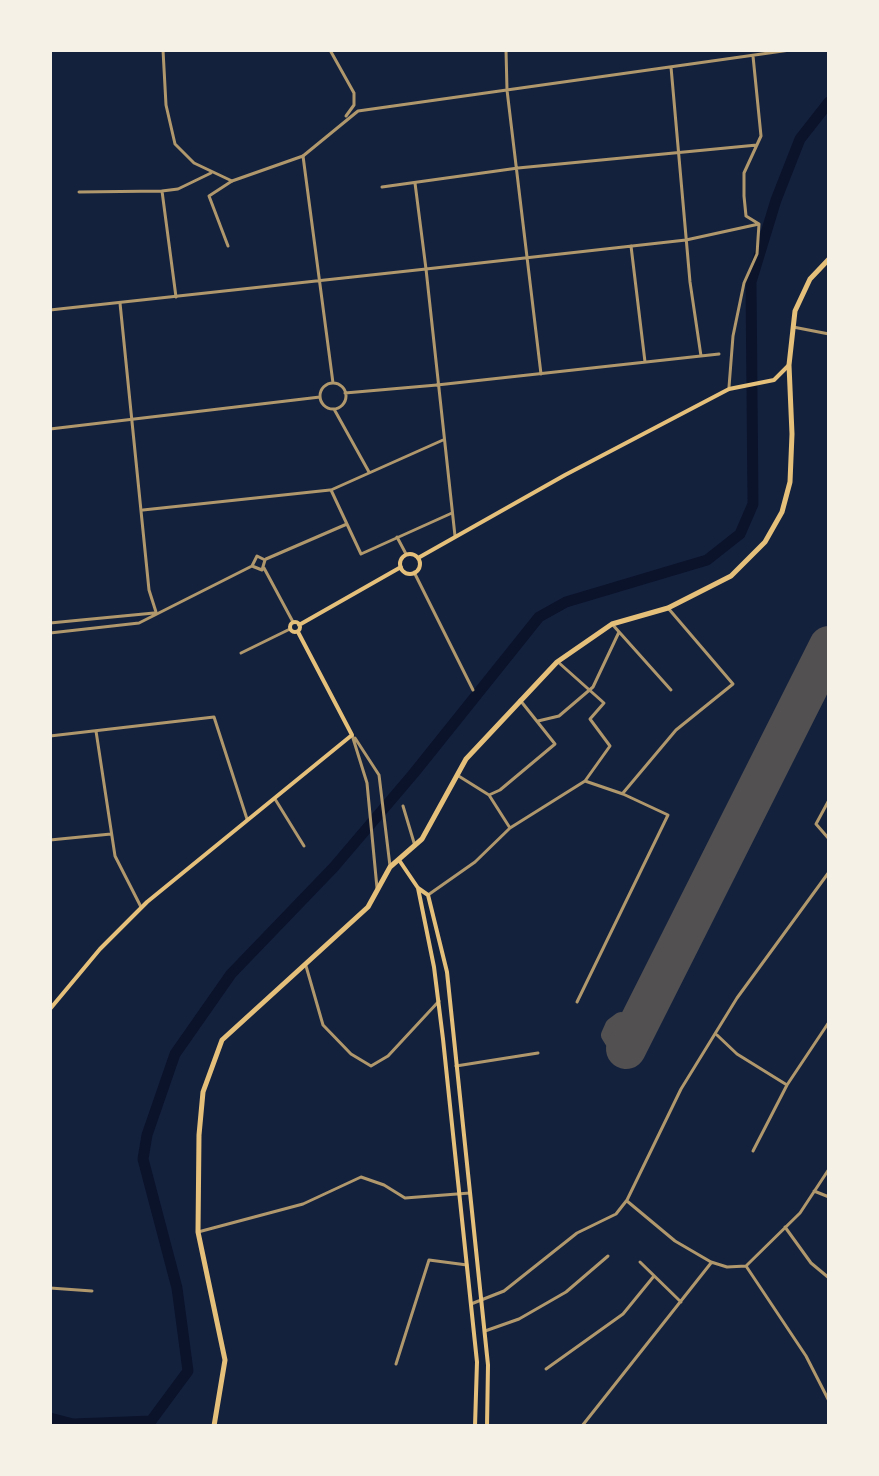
<!DOCTYPE html>
<html>
<head>
<meta charset="utf-8">
<style>
  body { margin:0 }
  #map { position:relative; width:879px; height:1476px; overflow:hidden; background:#14213d; font-family:Arial,sans-serif }
  canvas { display:block }
  .frame { position:absolute; inset:0; border:52px solid #f6f1e7; pointer-events:none }
</style>
</head>
<body>
<div id="map">
<canvas width="879" height="1476"></canvas>
<div class="frame"></div>
</div>
<script>
const c = document.querySelector('canvas').getContext('2d');
c.lineJoin = 'round';
const shape = rows => new Path2D(rows.map(r => 'M' + r).join(''));
function trace(path, color, width, dash) { c.strokeStyle = color; c.lineWidth = width; c.lineCap = dash ? 'butt' : 'round'; c.setLineDash(dash || []); c.stroke(path); }
const river = shape([
  [50,1418,73,1424,151,1421,188,1371,177,1288,143,1159,147,1135,175,1054,231,974,334,867,414,773,539,617,566,602,707,560,740,534,753,504,751,282,776,200,800,139,829,102]
]);
const taxiway = shape([
  [626,1049,614,1043,609,1035,613,1026,621,1020,639,1024]
]);
const runway = shape([
  [626,1049,829,646]
]);
const minor = shape([
  [330,50,354,93,354,105,346,116],
  [506,50,507,90,541,374],
  [753,56,761,136,744,173,744,196,746,216,759,224],
  [671,67,690,282,701,356],
  [303,156,358,111,790,50],
  [415,183,426,269,686,240,759,224],
  [382,187,518,168,757,145],
  [162,191,176,297],
  [79,192,162,191,178,189,211,173],
  [228,246,209,196,232,181],
  [631,246,645,362],
  [120,303,149,590,156,612],
  [793,327,829,334],
  [437,385,719,354],
  [729,387,733,336,744,283,757,254,759,224],
  [143,510,330,490],
  [397,537,406,554],
  [414,572,473,690],
  [612,624,671,690],
  [241,653,290,629],
  [558,662,604,703,590,719,610,746,585,781],
  [538,721,559,716,593,687,619,632],
  [96,731,115,856,141,907],
  [50,736,214,717,247,819],
  [457,775,489,795,510,828,585,781,623,794,668,815,577,1002],
  [623,793,676,730,733,684,668,608],
  [489,795,500,790,555,744,520,700],
  [275,799,304,846],
  [829,800,816,824,829,839],
  [403,806,415,846],
  [50,840,111,834],
  [428,895,475,862,510,828],
  [306,966,323,1025,351,1054,371,1066,388,1056,439,1001],
  [717,1035,737,1054,787,1085],
  [456,1066,538,1053],
  [753,1151,787,1085,829,1022],
  [814,1191,829,1197],
  [627,1201,675,1241,711,1262,727,1267,746,1266,800,1213,829,1169],
  [785,1227,811,1263,829,1278],
  [198,1232,303,1204,361,1177,384,1185,405,1198,470,1193],
  [640,1262,681,1302],
  [746,1266,806,1356,829,1401],
  [50,1288,92,1291],
  [471,1304,504,1291,577,1233,616,1214,627,1200,681,1089,737,998,829,872],
  [485,1331,519,1319,566,1292,608,1256],
  [396,1364,429,1260,467,1265],
  [546,1369,623,1314,654,1276],
  [582,1426,711,1263]
]);
const tertiary = shape([
  [163,50,166,105,175,144,194,163,232,181,303,156,333,383],
  [50,310,426,269,455,536],
  '320 396a13 13 0 1 1 26 0a13 13 0 1 1-26 0Z',
  [345,393,437,385],
  [334,409,369,472],
  [50,429,320,397],
  [443,440,331,490,361,554,452,513],
  [266,559,347,524],
  [264,568,293,622],
  [50,623,154,613],
  [50,633,139,623,252,566,257,556,265,560,262,570,252,566],
  [352,735,367,783,377,888],
  [355,738,379,775,390,866]
]);
const secondary = shape([
  [399,860,418,888,428,895,447,972,488,1365,487,1426],
  [418,888,434,967,443,1039,477,1362,475,1426]
]);
const primary = shape([
  '400 564a10 10 0 1 1 20 0a10 10 0 1 1-20 0Z',
  [418,558,565,475,729,389,774,380,789,365],
  '290 627a5 5 0 1 1 10 0a5 5 0 1 1-10 0Z',
  [299,625,401,567],
  [50,1009,100,949,147,902,352,735,298,632]
]);
const trunk = shape([
  [214,1426,225,1360,198,1232,199,1135,203,1092,222,1040,368,907,390,867,422,839,466,759,557,662,612,624,668,608,731,576,765,542,782,512,790,482,792,434,789,365,795,311,810,279,829,259]
]);
trace(river, '#0b132b', 11);
trace(taxiway, '#525050', 16);
trace(runway, '#525050', 40);
trace(minor, '#b1986c', 3);
trace(tertiary, '#b1986c', 3);
trace(secondary, '#e5c07b', 4);
trace(primary, '#e5c07b', 4);
trace(trunk, '#e5c07b', 5);
</script>
</body>
</html>
